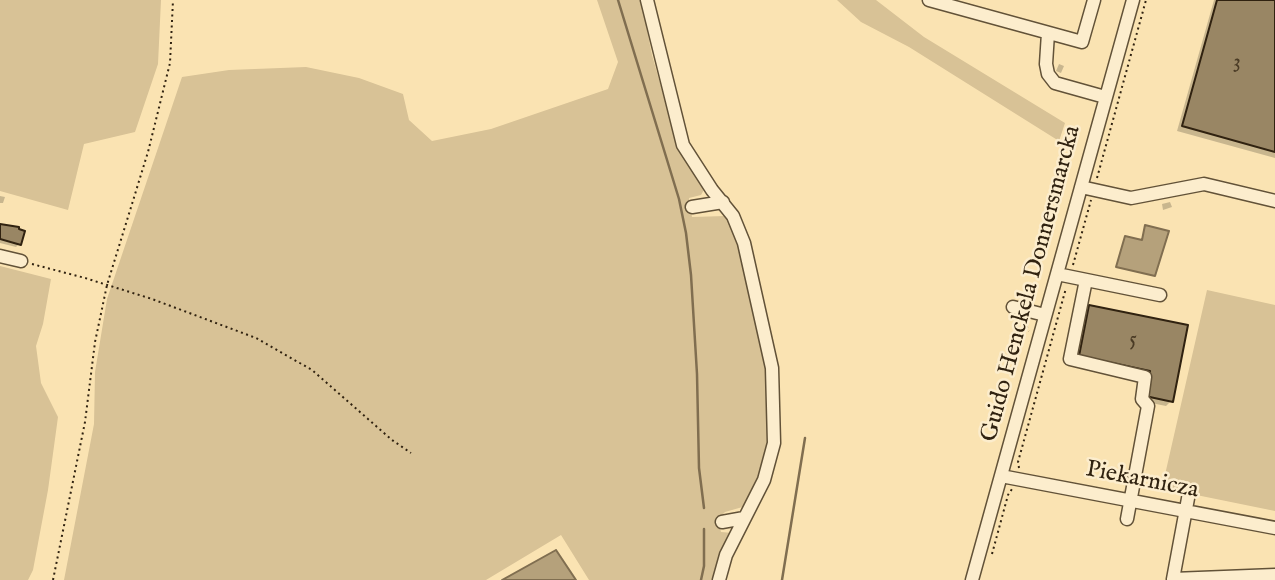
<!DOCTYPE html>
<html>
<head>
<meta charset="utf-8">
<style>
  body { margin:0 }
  canvas { display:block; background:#fae3b2 }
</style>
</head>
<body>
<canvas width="1275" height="580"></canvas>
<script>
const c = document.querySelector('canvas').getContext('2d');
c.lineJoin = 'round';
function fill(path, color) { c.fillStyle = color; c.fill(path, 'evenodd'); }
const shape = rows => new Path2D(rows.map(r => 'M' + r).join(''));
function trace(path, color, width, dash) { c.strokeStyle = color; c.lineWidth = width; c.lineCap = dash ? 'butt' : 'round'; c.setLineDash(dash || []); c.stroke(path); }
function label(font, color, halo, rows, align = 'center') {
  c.font = font + ' "IM FELL English",serif'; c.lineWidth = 5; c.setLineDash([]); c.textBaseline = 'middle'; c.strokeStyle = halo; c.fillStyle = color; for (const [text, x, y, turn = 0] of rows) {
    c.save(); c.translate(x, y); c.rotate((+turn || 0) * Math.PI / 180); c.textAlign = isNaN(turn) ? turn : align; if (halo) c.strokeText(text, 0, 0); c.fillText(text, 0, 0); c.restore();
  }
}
const green = shape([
  [0,0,161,0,158,64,135,132,84,144,68,210,0,191],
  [597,0,641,0,652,55,680,153,705,188,701,195,689,198,692,217,725,216,735,229,762,339,770,409,768,443,762,472,746,506,725,512,718,519,721,532,733,533,714,580,589,580,561,535,486,580,64,580,94,424,95,372,107,299,182,77,229,70,306,67,359,78,403,94,409,120,432,141,491,129,608,89,618,62],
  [837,0,876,0,924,37,1065,123,1059,141,909,47,861,22],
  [0,266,51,279,43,324,36,346,41,383,58,417,48,490,33,570,28,580,0,580],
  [1207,290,1275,305,1275,511,1162,488]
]);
const water = shape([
  [1145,225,1169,231,1155,276,1116,267,1125,236,1142,240,1145,225],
  [556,550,576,580,502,580,556,550]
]);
const shadow = shape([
  [1214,0,1275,0,1275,158,1177,131],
  [1059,64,1064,66,1061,73,1056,71],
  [0,196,5,197,3,203,0,203],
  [1170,202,1172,207,1163,210,1162,204],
  [0,225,19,244,16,247,0,243],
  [1090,306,1185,327,1171,401,1166,406,1141,401,1145,376,1075,361,1085,312]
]);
const stream = shape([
  [618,0,679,199,686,233,691,275,697,374,699,468,704,508],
  [701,580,704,566,704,529],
  [782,580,805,438]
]);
const building = shape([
  [1217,0,1275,0,1275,152,1182,126,1217,0],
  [0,224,19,227,19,229,25,231,21,245,0,239,0,224],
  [1089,305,1188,325,1173,402,1145,396,1150,371,1079,356,1089,305]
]);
const path = shape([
  [1097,178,1146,0],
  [32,264,85,278,152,299,256,338,312,370,392,440,411,453],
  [1073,265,1091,200],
  [1024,321,1029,331],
  [1019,468,1018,462,1066,288],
  [992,554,1008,495,1012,489],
  [53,580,85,422,95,342,107,285,148,152,170,63,173,0]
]);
const minor = shape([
  [647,0,683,145,712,190,733,216,744,243,772,368,774,443,764,480,726,555,719,580],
  [929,0,1082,42,1094,0],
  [1048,33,1046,64,1048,74,1055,83,1105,97],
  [1081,187,1131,198,1204,184,1275,201],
  [692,207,723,202],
  [0,256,21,261],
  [1057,274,1160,295],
  [1086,280,1070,359,1145,377,1142,399,1148,406,1127,519],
  [1013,307,1045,315],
  [1001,476,1275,528],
  [1189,493,1173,579,1275,575],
  [722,522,744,518],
  [972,580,1133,0]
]);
const numberNames = [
  ["3",1237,63],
  ["5",1133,341]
];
const streetNames = [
  ["Guido Henckela Donnersmarcka",1032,284,-75],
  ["Piekarnicza",1142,481,11]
];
fill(green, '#d8c296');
fill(water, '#b5a17b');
trace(water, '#806e50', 2);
fill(shadow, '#0003');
trace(stream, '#806e50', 2.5);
fill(building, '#998664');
trace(building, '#302210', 2);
trace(minor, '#625238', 15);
trace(path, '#302210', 2, [2, 3.5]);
trace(minor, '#fcedcd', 12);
label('21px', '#4a3b25', null, numberNames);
label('24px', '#302210', '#fcedcd', streetNames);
</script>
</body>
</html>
